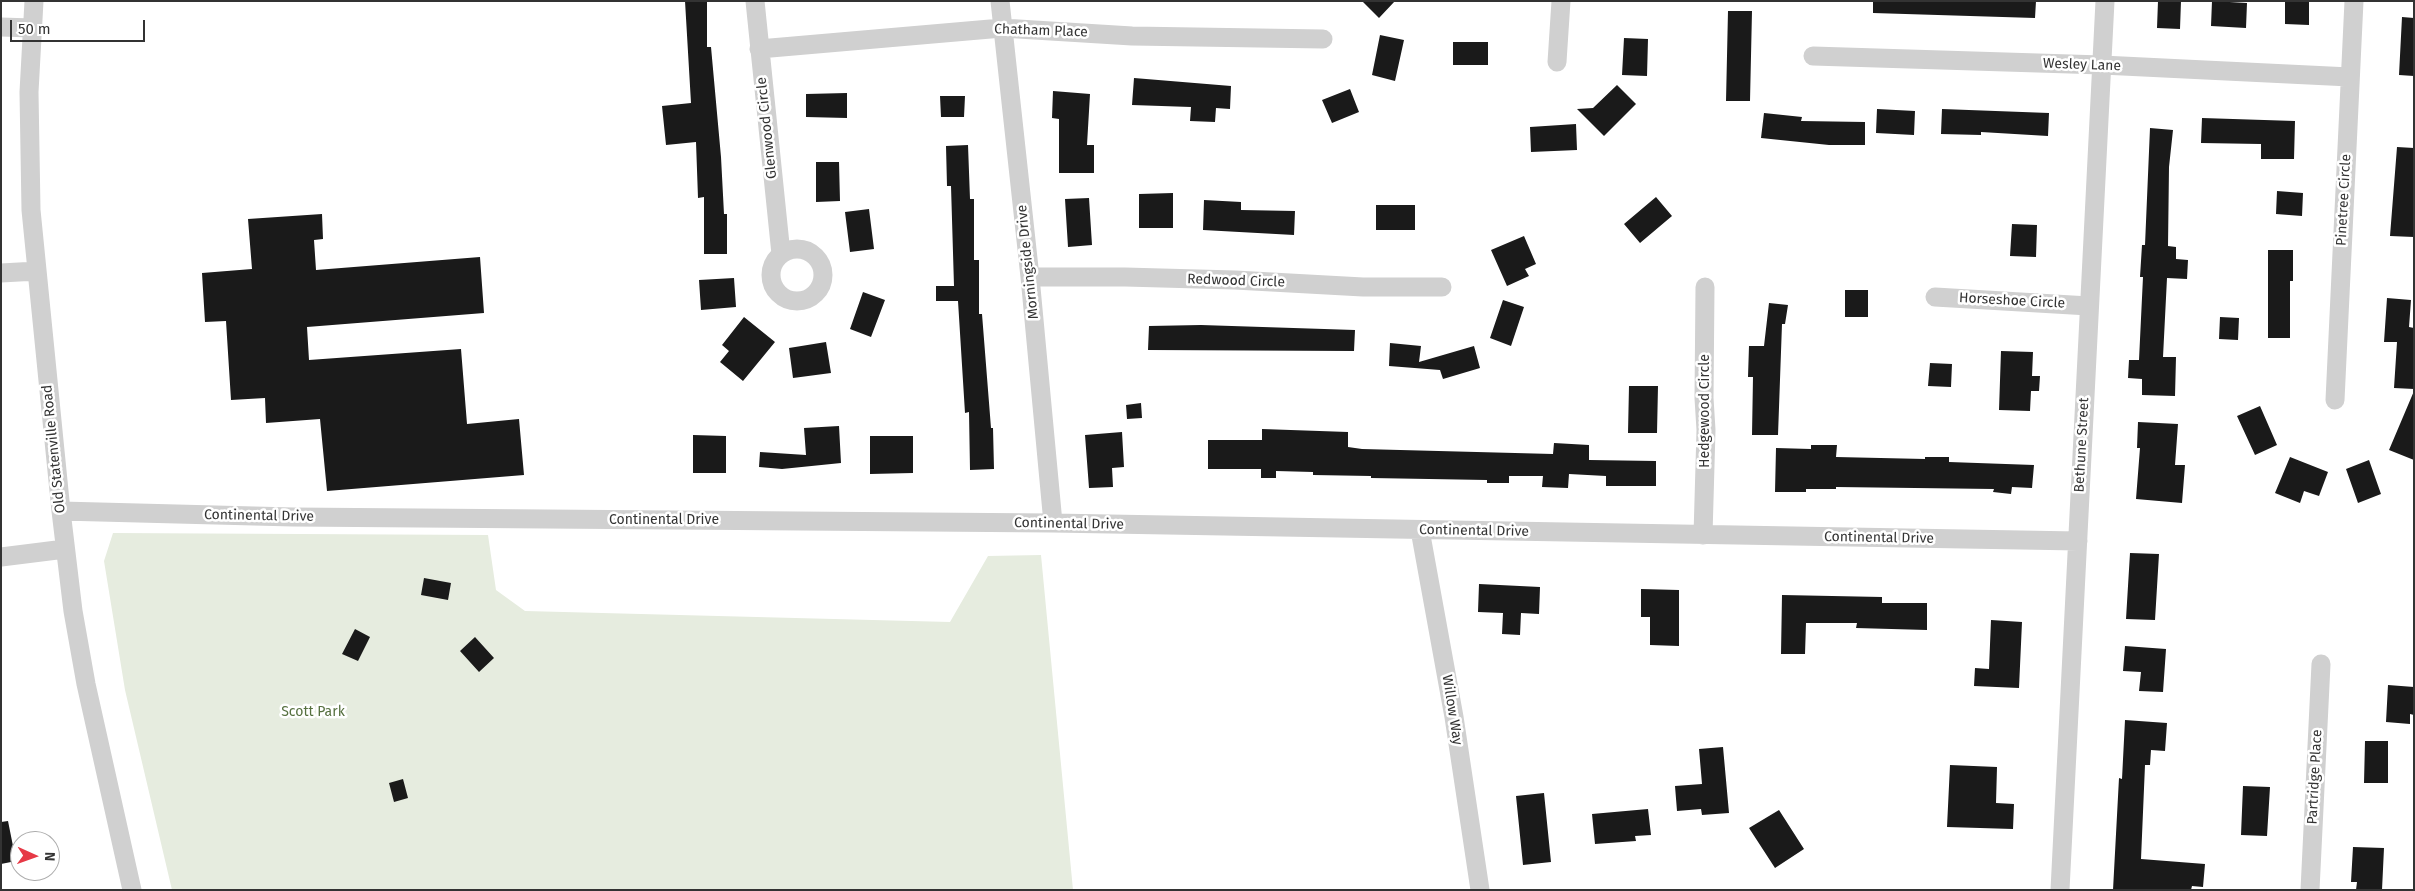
<!DOCTYPE html>
<html>
<head>
<meta charset="utf-8">
<style>
  body { margin:0 }
  #map { position:relative; width:2415px; height:891px; overflow:hidden; background:#fff; font-family:"Fira Sans",sans-serif }
  canvas { display:block }
  .frame { position:absolute; inset:0; border:2px solid #333; pointer-events:none }
  .north { position:absolute; left:10px; top:831px; width:50px; height:50px; box-sizing:border-box; background:#fff; border:1px solid #adadad; border-radius:50%; rotate:92deg; font-size:14px; font-weight:700; line-height:20px; text-align:center; color:#333 }
  .north::after { content:''; display:block; margin:auto; width:18px; height:22px; background:#e63946; clip-path:polygon(50% 0,100% 100%,50% 72%,0 100%) }
  .scale { position:absolute; left:10px; top:20px; width:135px; height:22px; box-sizing:border-box; border:2px solid #333; border-top:0; padding-left:6px; font-size:15px; line-height:18px; white-space:nowrap; color:#333; -webkit-text-stroke:4px #fff; paint-order:stroke }
</style>
</head>
<body>
<div id="map">
<canvas width="2415" height="891"></canvas>
<div class="frame"></div>
<div class="north">N</div>
<div class="scale">50 m</div>
</div>
<script>
const c = document.querySelector('canvas').getContext('2d');
c.lineJoin = 'round';
function fill(path, color) { c.fillStyle = color; c.fill(path, 'evenodd'); }
const shape = rows => new Path2D(rows.map(r => 'M' + r).join(''));
function trace(path, color, width, dash) { c.strokeStyle = color; c.lineWidth = width; c.lineCap = dash ? 'butt' : 'round'; c.setLineDash(dash || []); c.stroke(path); }
function label(font, color, halo, rows, align = 'center') {
  c.font = font + ' "Fira Sans",sans-serif'; c.lineWidth = 5; c.setLineDash([]); c.textBaseline = 'middle'; c.strokeStyle = halo; c.fillStyle = color; for (const [text, x, y, turn = 0] of rows) {
    c.save(); c.translate(x, y); c.rotate((+turn || 0) * Math.PI / 180); c.textAlign = isNaN(turn) ? turn : align; if (halo) c.strokeText(text, 0, 0); c.fillText(text, 0, 0); c.restore();
  }
}
const green = shape([
  [113,533,488,535,496,590,525,611,950,622,988,556,1041,555,1073,890,172,890,125,690,104,561]
]);
const building = shape([
  [685,1,707,1,707,47,711,47,721,157,724,214,727,214,727,254,704,254,704,197,698,198,696,142,666,145,662,106,691,103],
  [1362,1,1395,1,1379,18],
  [1873,1,2036,1,2035,18,1873,13],
  [2158,1,2181,1,2180,29,2157,28],
  [2212,1,2247,3,2246,28,2211,26],
  [2285,1,2309,1,2309,25,2285,24],
  [1728,11,1752,11,1750,101,1726,101],
  [2402,17,2414,18,2414,76,2399,75],
  [1380,35,1404,40,1395,81,1372,75],
  [1624,38,1648,39,1647,76,1622,75],
  [1453,42,1488,42,1488,65,1453,65],
  [1134,78,1231,86,1230,109,1216,108,1215,122,1190,121,1191,107,1132,105],
  [1617,85,1636,104,1604,136,1577,109,1593,108],
  [1350,89,1359,112,1332,123,1322,100],
  [1053,91,1090,94,1087,145,1094,145,1094,173,1059,173,1059,119,1052,118],
  [847,93,847,118,806,117,806,94],
  [940,96,965,96,964,117,941,117],
  [1877,109,1915,111,1914,135,1876,133],
  [1942,109,2049,113,2048,136,1981,132,1981,135,1941,134],
  [1764,113,1802,117,1801,121,1865,122,1865,145,1829,145,1761,138],
  [2202,118,2295,121,2294,159,2261,159,2261,144,2201,143],
  [1576,124,1577,150,1531,152,1530,127],
  [2150,128,2173,130,2169,167,2168,246,2176,247,2176,259,2188,260,2187,279,2167,278,2163,357,2176,357,2175,396,2142,395,2142,379,2128,378,2129,360,2139,360,2143,277,2140,277,2142,245,2145,245],
  [968,145,970,199,974,199,974,260,979,260,979,314,982,314,991,428,993,428,994,469,970,470,969,412,965,413,958,301,936,301,936,286,954,286,951,186,947,186,946,146],
  [2397,147,2414,148,2414,237,2390,236],
  [816,162,839,162,840,201,816,202],
  [2277,191,2303,193,2302,216,2276,214],
  [1173,193,1173,228,1139,228,1139,194],
  [1656,197,1672,216,1640,243,1624,224],
  [1089,198,1092,245,1068,247,1065,199],
  [1204,200,1241,202,1241,210,1295,211,1294,235,1203,230],
  [1376,205,1415,205,1415,230,1376,230],
  [869,209,874,249,850,252,845,212],
  [322,214,323,239,314,240,316,270,480,257,484,313,307,327,309,360,461,349,467,424,519,419,524,475,327,491,320,419,266,423,265,398,231,400,226,321,205,322,202,273,252,269,248,219],
  [2012,224,2037,225,2036,257,2010,256],
  [1524,236,1536,264,1525,269,1529,276,1507,286,1491,250],
  [2268,250,2293,250,2293,281,2290,281,2290,338,2268,338],
  [734,278,736,307,701,310,699,280],
  [1845,290,1868,290,1868,317,1845,317],
  [863,292,885,300,871,337,850,329],
  [2387,298,2411,300,2409,327,2414,328,2414,389,2394,388,2397,342,2384,342],
  [1503,300,1524,307,1511,346,1490,338],
  [1769,303,1788,305,1785,324,1782,324,1778,435,1752,435,1753,377,1748,377,1749,346,1764,346],
  [744,317,775,342,743,381,720,362,729,351,722,345],
  [2220,317,2239,318,2238,340,2219,339],
  [1201,325,1355,330,1354,351,1148,350,1149,326],
  [826,342,831,373,793,378,789,348],
  [1390,343,1421,346,1419,362,1474,346,1480,368,1443,379,1440,370,1389,366],
  [2001,351,2033,352,2032,376,2040,376,2039,391,2031,391,2030,411,1999,410],
  [1930,363,1952,364,1951,387,1928,386],
  [1629,386,1658,386,1657,433,1628,433],
  [2414,391,2414,460,2389,450],
  [1141,403,1142,418,1127,419,1126,405],
  [2260,406,2277,445,2255,455,2237,416],
  [2138,422,2178,424,2175,465,2185,465,2182,503,2136,499,2140,448,2137,448],
  [839,426,841,463,782,469,759,467,760,452,806,455,804,428],
  [1262,429,1348,432,1348,447,1362,449,1553,454,1554,443,1589,445,1589,460,1656,461,1656,486,1606,486,1606,476,1569,474,1568,488,1542,487,1543,476,1509,476,1509,483,1487,483,1487,480,1371,478,1371,476,1313,475,1313,472,1276,471,1276,478,1261,478,1261,469,1208,469,1208,440,1262,440],
  [1122,432,1124,467,1112,468,1113,487,1089,488,1085,435],
  [693,435,726,436,726,473,693,473],
  [870,436,913,436,913,473,870,474],
  [1811,445,1837,445,1836,457,1925,459,1925,457,1949,457,1949,462,2034,465,2032,488,2012,487,2011,494,1993,492,1994,489,1836,487,1836,489,1806,489,1806,492,1775,492,1776,448,1811,449],
  [2290,457,2328,472,2319,496,2304,491,2300,503,2275,493],
  [2369,460,2381,494,2358,503,2346,469],
  [2130,553,2159,554,2155,620,2126,619],
  [424,578,451,583,448,600,421,595],
  [1479,584,1540,587,1539,614,1521,613,1520,635,1502,634,1503,613,1478,612],
  [1641,589,1679,590,1679,646,1650,645,1650,617,1641,617],
  [1782,595,1882,597,1882,603,1927,603,1927,630,1856,628,1857,623,1806,623,1805,654,1781,654],
  [1991,620,2022,622,2019,688,1974,686,1975,668,1989,669],
  [355,629,370,637,358,661,342,654],
  [475,637,494,658,479,672,460,651],
  [2125,646,2166,649,2163,692,2139,691,2141,672,2123,671],
  [2388,685,2414,687,2414,715,2410,714,2410,724,2386,722],
  [2125,720,2167,723,2165,751,2151,750,2150,765,2145,765,2141,859,2205,864,2203,887,2192,886,2191,890,2113,890,2119,778,2122,779],
  [2365,741,2388,741,2388,783,2364,783],
  [1723,747,1729,813,1702,815,1701,809,1677,811,1675,786,1702,784,1699,749],
  [1950,765,1997,767,1996,803,2014,804,2013,829,1947,827],
  [403,779,408,798,394,802,389,783],
  [2243,786,2270,787,2267,836,2241,835],
  [1544,793,1551,862,1523,865,1516,796],
  [1648,809,1651,835,1635,836,1636,841,1595,844,1592,814],
  [1779,810,1804,849,1775,868,1749,828],
  [8,821,16,861,1,864,1,822],
  [2353,847,2384,848,2382,890,2356,890,2357,882,2351,882]
]);
const minor = shape([
  [34,1,29,92,31,210,61,511,73,611,86,684,132,890],
  [755,1,781,254],
  [1000,1,1030,277,1053,523],
  [1,27,32,28],
  [759,49,1002,28,1132,36,1323,39],
  [1813,56,2102,65,2350,77],
  [1557,62,1561,1],
  '771 275a26 26 0 1 1 52 0a26 26 0 1 1-52 0Z',
  [1,273,37,271],
  [1030,277,1125,277,1235,280,1363,287,1442,287],
  [1935,297,2089,306],
  [2335,400,2354,1],
  [61,511,293,517,1053,523,2078,541],
  [1420,530,1454,717,1480,890],
  [1703,535,1706,430,1704,398,1705,287],
  [1,557,65,549],
  [2060,890,2105,1],
  [2310,890,2321,664]
]);
const streetNames = [
  ["Chatham Place",1041,31,2],
  ["Wesley Lane",2082,65,2],
  ["Glenwood Circle",767,128,-96],
  ["Pinetree Circle",2344,200,-87],
  ["Morningside Drive",1028,262,-96],
  ["Redwood Circle",1236,281,2],
  ["Horseshoe Circle",2012,301,3],
  ["Hedgewood Circle",1705,411,-90],
  ["Bethune Street",2082,445,-87],
  ["Old Statenville Road",54,449,-96],
  ["Continental Drive",259,516,1],
  ["Continental Drive",664,520],
  ["Continental Drive",1069,524,1],
  ["Continental Drive",1474,531,1],
  ["Continental Drive",1879,538,1],
  ["Willow Way",1452,710,81],
  ["Partridge Place",2315,777,-87]
];
const parkNames = [
  ["Scott Park",313,712]
];
fill(green, '#e6ecdf');
fill(building, '#1a1a1a');
trace(minor, '#d0d0d0', 19);
label('14px', '#333', '#fff', streetNames);
label('14px', '#56703f', '#fff', parkNames);
</script>
</body>
</html>
